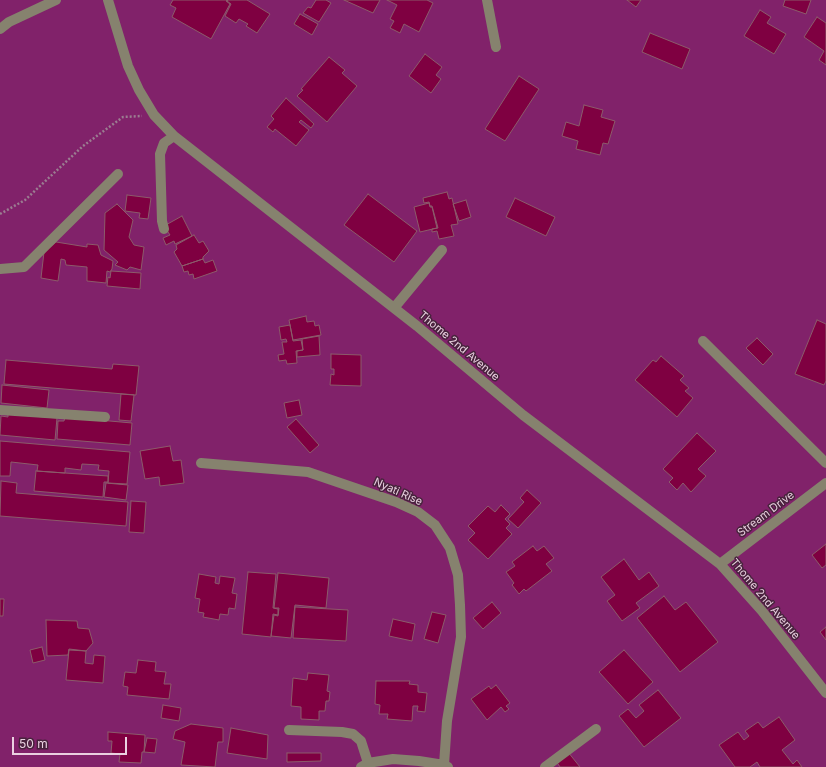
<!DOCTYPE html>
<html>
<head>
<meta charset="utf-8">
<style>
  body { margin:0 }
  #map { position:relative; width:826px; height:767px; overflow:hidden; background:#48233d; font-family:Inter,sans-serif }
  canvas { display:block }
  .scale { position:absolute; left:12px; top:737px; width:115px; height:18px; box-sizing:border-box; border:2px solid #ead1e1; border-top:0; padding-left:5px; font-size:12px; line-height:14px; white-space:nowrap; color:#ead1e1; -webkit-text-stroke:3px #48233d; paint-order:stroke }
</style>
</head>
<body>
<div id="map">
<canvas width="826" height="767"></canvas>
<div class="scale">50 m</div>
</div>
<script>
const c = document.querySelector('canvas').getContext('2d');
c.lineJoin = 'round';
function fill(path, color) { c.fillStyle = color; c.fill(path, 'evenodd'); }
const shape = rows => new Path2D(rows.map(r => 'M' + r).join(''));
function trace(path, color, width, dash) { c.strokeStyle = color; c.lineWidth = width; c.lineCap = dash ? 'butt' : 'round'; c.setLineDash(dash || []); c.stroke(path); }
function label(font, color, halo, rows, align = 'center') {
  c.font = font + ' Inter,sans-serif'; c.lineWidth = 3; c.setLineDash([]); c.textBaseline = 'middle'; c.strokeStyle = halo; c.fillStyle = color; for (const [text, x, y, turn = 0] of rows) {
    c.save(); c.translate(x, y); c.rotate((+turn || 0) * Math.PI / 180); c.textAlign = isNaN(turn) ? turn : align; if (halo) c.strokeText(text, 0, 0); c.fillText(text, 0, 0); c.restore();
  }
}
const green = shape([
  [0,0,826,0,826,767,0,767]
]);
const building = shape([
  [173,0,227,0,226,1,230,4,211,39,172,17,176,8,170,5,173,0],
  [228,0,247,0,270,14,257,33,246,26,248,24,239,19,236,23,225,16,231,4,227,1,228,0],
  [316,0,326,0,331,3,319,22,303,13,308,7,311,8,316,0],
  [344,0,380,0,373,13,344,0],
  [387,0,427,0,433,3,419,32,404,24,400,33,390,28,394,21,390,19,397,5,387,0],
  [627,0,641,0,636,7,627,0],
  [785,0,811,0,806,14,783,6,785,0],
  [760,10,771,17,767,23,786,34,774,54,744,36,760,10],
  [300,14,318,24,312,35,294,24,300,14],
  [817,17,826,23,826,65,819,60,824,51,804,37,817,17],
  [650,33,690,49,682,69,642,52,650,33],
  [425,54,442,67,436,75,441,79,431,93,409,76,425,54],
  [329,57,345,70,342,73,357,86,327,122,297,96,303,90,301,89,329,57],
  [519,76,539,89,505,141,485,129,519,76],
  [286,98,314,124,311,128,301,120,299,122,309,130,296,146,275,129,273,132,267,127,274,119,271,116,286,98],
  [584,105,603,110,601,117,615,121,608,144,603,143,600,155,576,149,578,141,562,136,566,122,579,126,584,105],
  [447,192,449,199,452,198,458,224,451,225,454,236,439,239,437,231,432,232,432,229,438,228,432,206,430,206,429,202,424,203,423,198,447,192],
  [368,194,417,231,394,262,344,225,368,194],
  [127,195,151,198,148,219,139,218,140,213,125,211,127,195],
  [515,198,555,217,546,236,506,217,515,198],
  [466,200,471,217,459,221,453,204,466,200],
  [429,203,430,207,432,207,437,228,420,232,414,207,429,203],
  [117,204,133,220,129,237,134,245,144,247,141,270,130,267,127,270,115,265,118,262,104,250,105,213,117,204],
  [182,216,192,236,175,244,174,241,166,245,163,238,170,235,164,226,182,216],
  [194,235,199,243,203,241,209,251,203,257,203,259,182,266,174,252,177,249,176,245,194,235],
  [56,242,87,247,87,244,98,245,101,255,113,261,112,269,110,272,107,271,106,283,87,281,87,267,66,265,65,260,61,259,58,281,41,278,44,252,56,242],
  [203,259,205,263,213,260,217,271,194,279,193,274,189,275,188,271,184,272,182,266,203,259],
  [111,271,141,273,140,289,107,286,108,277,110,278,111,271],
  [306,316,307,322,314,321,315,326,319,325,321,335,293,340,289,320,306,316],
  [817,320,826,324,826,381,824,385,795,374,817,320],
  [290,325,293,341,301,340,303,350,296,351,297,363,287,364,286,360,279,361,278,355,284,354,282,342,287,342,286,339,281,340,279,327,290,325],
  [319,336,320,355,297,357,297,351,303,350,302,339,319,336],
  [757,338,773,354,763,365,746,348,757,338],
  [331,354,361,355,361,386,330,385,331,374,334,375,334,369,331,369,331,354],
  [661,356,684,376,680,380,689,388,685,391,693,398,677,417,635,380,653,360,656,362,661,356],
  [6,360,112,369,113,364,139,366,136,395,4,384,6,360],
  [2,385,49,390,47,408,1,403,2,385],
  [121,394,134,395,131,421,119,420,121,394],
  [299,400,302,415,287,418,284,403,299,400],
  [8,414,57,418,55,440,0,435,1,416,8,417,8,414],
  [65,417,132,423,130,445,57,439,58,421,64,421,65,417],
  [296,419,319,445,310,453,287,427,296,419],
  [697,433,716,451,698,469,706,476,691,492,683,483,677,490,669,482,673,478,663,469,697,433],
  [0,441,130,452,127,484,108,483,109,471,98,470,99,465,82,464,81,470,65,468,65,473,37,471,38,465,11,462,10,476,0,476,0,441],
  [170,446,173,461,181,460,184,483,160,486,159,477,145,479,140,451,170,446],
  [36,471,108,476,108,482,104,482,103,497,34,491,36,471],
  [1,481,17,483,16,493,128,502,126,526,0,516,1,481],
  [106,483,128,485,126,500,104,497,106,483],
  [527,490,541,503,518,528,508,519,524,502,520,498,527,490],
  [131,501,146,502,144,533,129,532,131,501],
  [501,505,510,514,505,519,510,524,506,528,512,534,488,559,468,540,475,533,468,526,488,506,495,512,501,505],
  [826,544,826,565,822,568,812,555,826,544],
  [533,546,537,551,544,546,554,558,546,564,552,571,526,591,524,589,519,594,512,585,514,583,506,572,515,566,512,562,533,546],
  [624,559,639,580,649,572,659,586,636,603,640,608,622,621,607,601,615,595,601,577,624,559],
  [248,572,276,574,273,608,278,609,278,615,273,614,271,637,242,634,248,572],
  [278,573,329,578,326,608,295,605,291,638,271,636,274,615,278,616,279,608,274,608,278,573],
  [199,574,216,577,215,583,219,584,220,576,235,578,232,593,237,594,235,609,229,608,228,615,220,614,219,620,203,617,204,613,198,612,200,599,195,598,199,574],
  [664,596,675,610,686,602,718,642,680,672,637,618,664,596],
  [0,599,4,599,3,616,0,616,0,599],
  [492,602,501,613,483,629,473,618,492,602],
  [295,607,348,610,346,641,293,638,295,607],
  [432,612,446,615,438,643,424,639,432,612],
  [393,619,415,624,412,641,389,636,393,619],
  [46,620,77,621,78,628,89,629,93,643,86,651,69,649,68,655,47,656,46,620],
  [826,627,826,640,820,632,826,627],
  [42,647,45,660,33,663,30,650,42,647],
  [69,650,86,651,85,663,93,664,94,655,105,656,103,683,66,680,69,650],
  [624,650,653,682,628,704,599,672,624,650],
  [138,660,156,662,155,671,166,672,164,684,171,684,169,699,127,695,128,687,123,686,125,672,136,673,138,660],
  [308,673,329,675,327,691,330,692,329,701,326,701,325,711,319,711,319,720,301,719,301,707,291,706,293,678,307,680,308,673],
  [376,681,410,681,409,684,418,685,418,692,427,693,425,712,417,711,418,706,413,706,412,721,387,719,388,714,379,714,380,705,375,704,376,681],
  [496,685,510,703,506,706,509,709,505,712,501,707,487,720,471,699,489,686,491,689,496,685],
  [658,690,681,718,644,747,619,716,628,709,636,718,644,711,639,705,658,690],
  [163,705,181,708,179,721,161,718,163,705],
  [779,717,795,740,782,750,793,764,797,760,802,767,760,767,757,762,750,767,735,767,719,745,738,732,744,740,749,736,745,731,758,722,763,728,779,717],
  [191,724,223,728,223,742,218,742,215,767,181,765,185,742,173,739,175,731,191,724],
  [231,728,268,735,267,759,227,753,231,728],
  [108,732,145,735,144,752,142,752,141,763,119,762,120,754,111,753,112,741,108,741,108,732],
  [147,738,157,739,155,753,144,752,147,738],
  [568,752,580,767,560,767,556,761,568,752],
  [287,753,321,753,321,761,287,762,287,753]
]);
const path = shape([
  [0,214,25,200,83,146,123,117,142,116]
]);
const minor = shape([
  [108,0,128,66,139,90,154,115,174,136,417,326,523,415,720,564,762,611,826,693],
  [487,0,496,47],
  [0,29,9,22,56,0],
  [164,229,162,221,160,154,164,143,174,136],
  [0,269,24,267,118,174],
  [394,308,442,250],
  [703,341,826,463],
  [0,410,105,417],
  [201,463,308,472,396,502,418,512,435,525,450,548,458,575,460,605,461,637,447,721,444,765],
  [720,564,826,483],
  [289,730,342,732,353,734,361,741,368,763],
  [361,767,368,763,393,759,419,761,444,765,448,767],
  [545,767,596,729]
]);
const streetNames = [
  ["Thome 2nd Avenue",459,346,40],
  ["Nyati Rise",398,492,24],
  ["Stream Drive",766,514,-37],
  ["Thome 2nd Avenue",765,599,50]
];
fill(green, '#81226a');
fill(building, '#7f0041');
trace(building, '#8c5b6a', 1);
trace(path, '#9b7d91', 2.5, [2, 2]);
trace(minor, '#86826e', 10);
label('11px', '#ead1e1', '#48233d', streetNames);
</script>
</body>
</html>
